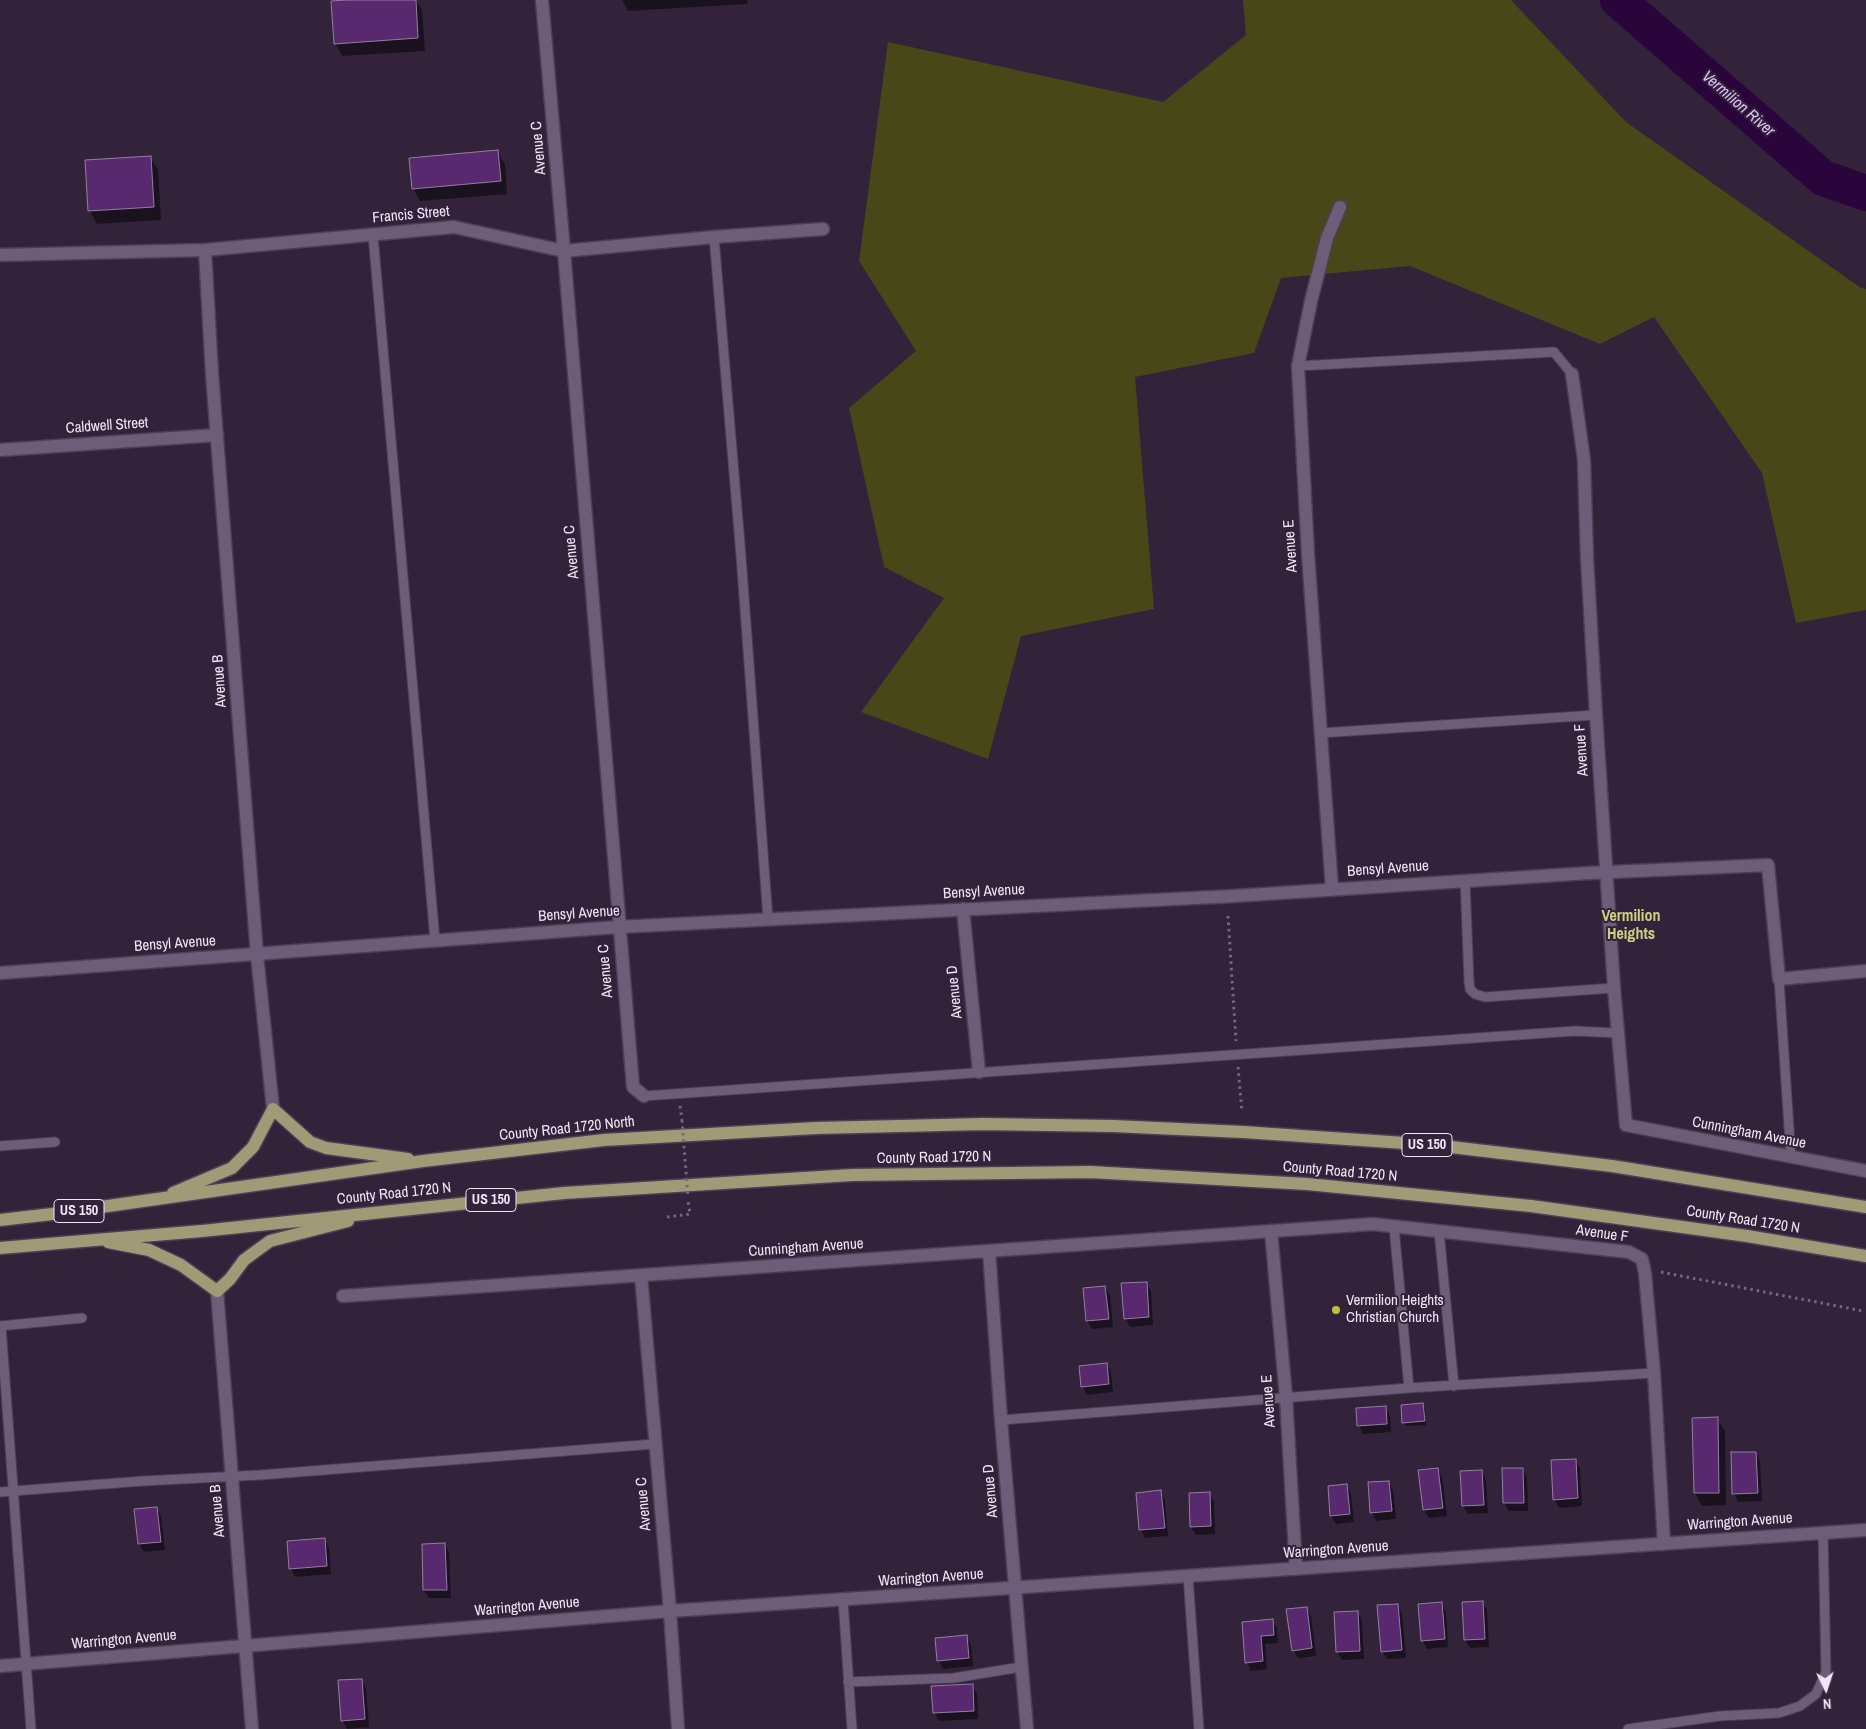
<!DOCTYPE html>
<html>
<head>
<meta charset="utf-8">
<style>
  body { margin:0 }
  #map { position:relative; width:1866px; height:1729px; overflow:hidden; background:#32233b; font-family:"Archivo Narrow",sans-serif }
  canvas { display:block }
  .north { position:absolute; left:1801px; top:1664px; width:50px; height:50px; -webkit-text-stroke:4px #32233b; paint-order:stroke; rotate:176deg; font-size:14px; font-weight:700; line-height:20px; text-align:center; color:#f0e6f6 }
  .north::after { content:''; display:block; margin:auto; width:18px; height:22px; background:#f0e6f6; clip-path:polygon(50% 0,100% 100%,50% 72%,0 100%) }
</style>
</head>
<body>
<div id="map">
<canvas width="1866" height="1729"></canvas>
<div class="north">N</div>
</div>
<script>
const c = document.querySelector('canvas').getContext('2d');
c.lineJoin = 'round';
function fill(path, color) { c.fillStyle = color; c.fill(path, 'evenodd'); }
const shape = rows => new Path2D(rows.map(r => 'M' + r).join(''));
function trace(path, color, width, dash) { c.strokeStyle = color; c.lineWidth = width; c.lineCap = dash ? 'butt' : 'round'; c.setLineDash(dash || []); c.stroke(path); }
function label(font, color, halo, rows, align = 'center') {
  c.font = font + ' "Archivo Narrow",sans-serif'; c.lineWidth = 4; c.setLineDash([]); c.textBaseline = 'middle'; c.strokeStyle = halo; c.fillStyle = color; for (const [text, x, y, turn = 0] of rows) {
    c.save(); c.translate(x, y); c.rotate((+turn || 0) * Math.PI / 180); c.textAlign = isNaN(turn) ? turn : align; if (halo) c.strokeText(text, 0, 0); c.fillText(text, 0, 0); c.restore();
  }
}
const green = shape([
  [1243,0,1511,0,1626,122,1861,288,1866,289,1866,610,1796,623,1762,473,1654,317,1600,344,1410,266,1281,278,1254,353,1135,377,1154,609,1021,636,988,759,861,712,944,598,884,567,849,408,916,351,859,261,888,42,1163,102,1246,35]
]);
const shadow = shape([
  [369,0,416,0,422,10,425,51,342,56,335,43],
  [622,0,747,0,748,4,628,11],
  [497,151,505,164,507,194,420,201,413,188],
  [150,157,158,170,161,220,97,224,90,211,87,161],
  [1146,1283,1151,1291,1153,1325,1130,1327,1125,1318],
  [1105,1287,1110,1295,1113,1327,1092,1329,1087,1321,1084,1289],
  [1107,1364,1111,1373,1113,1392,1087,1395,1083,1386],
  [1422,1405,1425,1408,1426,1425,1406,1426,1404,1423],
  [1385,1407,1390,1416,1391,1432,1363,1434,1359,1426],
  [1717,1419,1725,1431,1726,1505,1702,1506,1695,1493],
  [1756,1453,1760,1461,1762,1501,1738,1502,1734,1494,1732,1454],
  [1575,1460,1580,1468,1582,1506,1559,1508,1554,1499],
  [1438,1469,1442,1477,1447,1516,1429,1518,1424,1510,1420,1471],
  [1522,1469,1527,1477,1528,1511,1509,1511,1504,1503],
  [1482,1471,1486,1480,1488,1513,1468,1514,1463,1506],
  [1389,1482,1393,1490,1396,1519,1376,1521,1372,1513],
  [1347,1486,1351,1494,1354,1522,1336,1524,1331,1516],
  [1160,1492,1165,1500,1168,1536,1145,1538,1141,1530],
  [1209,1493,1214,1502,1215,1534,1196,1535,1191,1527],
  [156,1508,161,1516,165,1550,144,1552,139,1544,136,1510],
  [324,1539,329,1548,331,1574,295,1577,291,1569],
  [445,1544,449,1553,451,1598,429,1598,424,1590],
  [1482,1602,1487,1610,1489,1647,1470,1648,1465,1640],
  [1441,1603,1446,1612,1448,1647,1427,1649,1422,1640],
  [1397,1605,1402,1613,1406,1658,1387,1659,1382,1651],
  [1306,1608,1311,1616,1316,1656,1298,1658,1293,1650],
  [1358,1612,1362,1621,1364,1659,1342,1660,1337,1651],
  [1272,1620,1277,1628,1278,1643,1265,1644,1267,1669,1251,1671,1247,1662,1243,1623],
  [966,1637,971,1645,973,1666,943,1669,939,1661],
  [361,1680,366,1688,369,1727,347,1729,342,1720],
  [972,1685,977,1694,978,1719,939,1721,934,1712]
]);
const river = shape([
  [1618,0,1823,178,1866,193]
]);
const building = shape([
  [347,0,416,0,418,38,334,44,331,1,347,0],
  [498,150,501,181,412,189,409,158,498,150],
  [151,156,154,207,88,211,85,160,151,156],
  [1147,1282,1149,1317,1124,1319,1121,1283,1147,1282],
  [1105,1286,1109,1319,1086,1321,1083,1288,1105,1286],
  [1107,1363,1109,1384,1081,1387,1079,1366,1107,1363],
  [1423,1403,1425,1421,1402,1423,1401,1405,1423,1403],
  [1386,1406,1387,1424,1357,1426,1356,1408,1386,1406],
  [1718,1417,1719,1493,1694,1493,1692,1418,1718,1417],
  [1731,1452,1756,1452,1758,1493,1732,1494,1731,1452],
  [1576,1459,1578,1498,1553,1500,1551,1460,1576,1459],
  [1438,1468,1443,1508,1423,1510,1418,1470,1438,1468],
  [1502,1468,1523,1468,1524,1503,1503,1503,1502,1468],
  [1482,1470,1484,1505,1462,1506,1460,1471,1482,1470],
  [1389,1481,1392,1511,1370,1513,1368,1482,1389,1481],
  [1347,1484,1350,1514,1330,1516,1328,1486,1347,1484],
  [1161,1490,1165,1528,1139,1530,1136,1493,1161,1490],
  [1210,1492,1211,1526,1190,1527,1189,1493,1210,1492],
  [157,1507,161,1542,138,1544,134,1509,157,1507],
  [325,1538,327,1566,289,1569,287,1541,325,1538],
  [445,1543,447,1590,423,1590,422,1544,445,1543],
  [1483,1601,1485,1639,1464,1640,1462,1602,1483,1601],
  [1442,1602,1445,1639,1421,1641,1418,1604,1442,1602],
  [1398,1604,1402,1650,1381,1652,1377,1605,1398,1604],
  [1307,1607,1312,1648,1292,1651,1286,1609,1307,1607],
  [1358,1611,1360,1651,1336,1652,1334,1612,1358,1611],
  [1273,1619,1274,1635,1261,1636,1263,1661,1245,1663,1242,1622,1273,1619],
  [967,1635,969,1658,937,1661,935,1638,967,1635],
  [362,1679,365,1719,341,1721,338,1680,362,1679],
  [973,1684,974,1711,933,1713,931,1686,973,1684]
]);
const path = shape([
  [1228,916,1236,1041],
  [1238,1067,1242,1112],
  [680,1106,682,1120],
  [667,1217,690,1214,688,1200],
  [1661,1272,1863,1311]
]);
const service = shape([
  [373,235,435,940],
  [714,237,741,556,768,919],
  [1298,366,1554,352,1572,374],
  [1320,733,1596,715],
  [1465,880,1469,981,1470,989,1475,994,1485,997,1614,988],
  [1779,979,1791,1158],
  [644,1096,1575,1031,1617,1033],
  [0,1146,55,1142],
  [1394,1227,1409,1388],
  [1439,1231,1454,1386],
  [0,1326,82,1318],
  [1,1326,31,1729],
  [1001,1420,1409,1388,1654,1373],
  [0,1492,143,1481,260,1475,655,1444],
  [1188,1576,1199,1729],
  [843,1600,852,1729],
  [848,1682,954,1678,1021,1667],
  [1628,1729,1720,1716,1779,1713,1800,1706,1816,1694,1826,1672,1823,1533]
]);
const minor = shape([
  [542,0,564,251,633,1087,644,1096],
  [205,250,212,374,257,955,273,1109],
  [0,255,205,250,454,227,564,251,714,237,823,229],
  [1572,374,1584,460,1587,558,1596,715,1614,988,1626,1125,1866,1171],
  [0,450,217,435],
  [1332,889,1308,554,1298,366,1311,301,1327,238,1340,207],
  [963,909,979,1072],
  [0,973,618,927,1234,896,1589,873,1768,865,1779,979,1866,971],
  [1271,1231,1286,1397,1296,1569],
  [989,1251,1001,1420,1027,1729],
  [641,1275,670,1611,678,1729],
  [217,1291,252,1729],
  [343,1296,1373,1224,1629,1252,1642,1259,1645,1273,1654,1373,1664,1544],
  [0,1666,670,1611,1866,1530]
]);
const primary = shape([
  [173,1193,232,1168,253,1147,273,1109,310,1142,326,1148,408,1159],
  [0,1220,52,1214,423,1161,604,1140,816,1128,983,1124,1113,1126,1243,1132,1434,1145,1612,1166,1866,1207],
  [108,1242,149,1250,181,1265,217,1291,230,1279,244,1260,270,1241,348,1221],
  [0,1248,202,1231,564,1193,852,1175,1090,1172,1307,1184,1531,1206,1747,1236,1866,1256]
]);
const pathBridge = shape([
  [682,1120,688,1197]
]);
const markers = [
  [1336,1310,5,"#bebf42"]
];
const shields = [
  [1427,1145,50],
  [491,1200,50],
  [79,1211,50]
];
const shieldNames = [
  ["US 150",1427,1145],
  ["US 150",491,1200],
  ["US 150",79,1211]
];
const streetNames = [
  ["Avenue C",539,148,-95],
  ["Francis Street",411,215,-5],
  ["Caldwell Street",107,426,-4],
  ["Avenue E",1291,546,-94],
  ["Avenue C",572,552,-95],
  ["Avenue B",220,681,-94],
  ["Avenue F",1582,750,-94],
  ["Bensyl Avenue",1388,869,-4],
  ["Bensyl Avenue",984,892,-3],
  ["Bensyl Avenue",579,914,-4],
  ["Bensyl Avenue",175,944,-4],
  ["Avenue C",606,971,-95],
  ["Avenue D",955,992,-96],
  ["County Road 1720 North",567,1129,-6],
  ["Cunningham Avenue",1749,1133,11],
  ["County Road 1720 N",934,1158,-1],
  ["County Road 1720 N",1340,1172,5],
  ["County Road 1720 N",394,1194,-6],
  ["County Road 1720 N",1743,1220,9],
  ["Avenue F",1602,1234,8],
  ["Cunningham Avenue",806,1248,-4],
  ["Avenue E",1269,1401,-94],
  ["Avenue D",991,1491,-95],
  ["Avenue C",644,1504,-95],
  ["Avenue B",218,1511,-95],
  ["Warrington Avenue",1740,1522,-4],
  ["Warrington Avenue",1336,1550,-4],
  ["Warrington Avenue",931,1578,-4],
  ["Warrington Avenue",527,1607,-5],
  ["Warrington Avenue",124,1640,-5]
];
const poiNames = [
  ["Vermilion Heights",1346,1301],
  ["Christian Church",1346,1318]
];
const waterNames = [
  ["Vermilion River",1738,104,41]
];
const neighbourhoodNames = [
  ["Vermilion",1631,917],
  ["Heights",1631,935]
];
fill(green, '#474718');
fill(shadow, '#0007');
trace(river, '#2a053b', 36);
fill(building, '#58296f');
trace(building, '#92809d', 1);
trace(service, '#4d4055', 11);
trace(minor, '#4d4055', 15);
trace(primary, '#4d4055', 15);
trace(path, '#75687d', 3, [2.5, 4]);
trace(service, '#6e5d78', 9);
trace(minor, '#6e5d78', 12);
trace(primary, '#a09a77', 12);
trace(pathBridge, '#75687d', 3, [2.5, 4]);
for (const [x, y, r, color] of markers) { const dot = new Path2D(); dot.arc(x, y, r, 0, 2 * Math.PI); c.fillStyle = color; c.fill(dot); trace(dot, '#32233b', 2); }
for (const [x, y, w] of shields) { const box = new Path2D(); box.roundRect(x - w / 2, y - 11.5, w, 23, 4); c.fillStyle = '#32233b'; c.fill(box); trace(box, '#f0e6f6', 1); }
label('bold 14px', '#f0e6f6', null, shieldNames);
label('15px', '#f0e6f6', '#32233b', streetNames);
label('15px', '#f0e6f6', '#32233b', poiNames, 'left');
label('italic 16px', '#e3befa', '#32233b', waterNames);
label('bold 16px', '#cdcf81', '#32233b', neighbourhoodNames);
</script>
</body>
</html>
